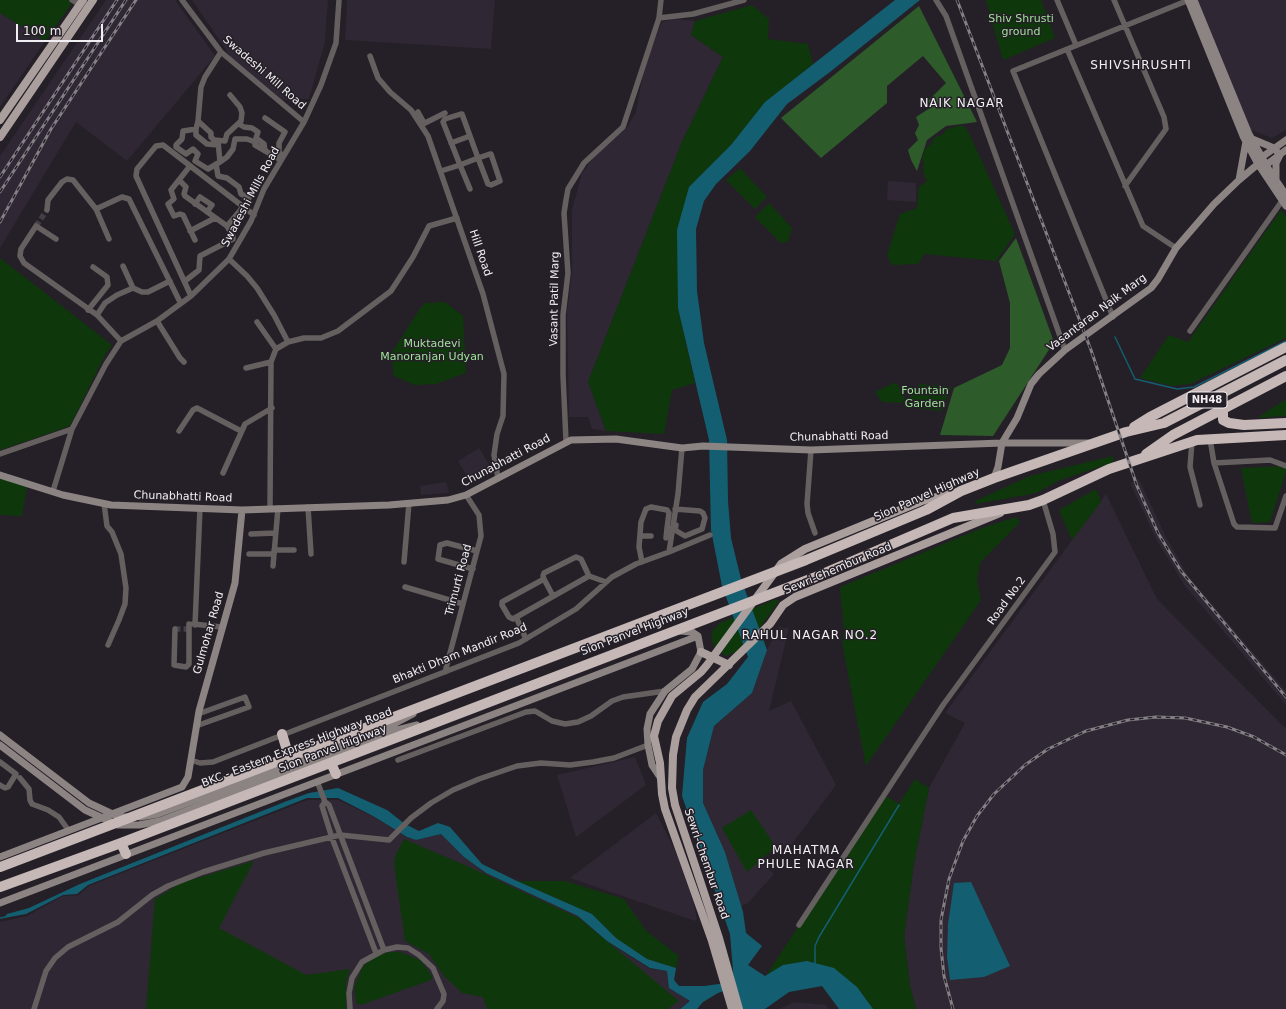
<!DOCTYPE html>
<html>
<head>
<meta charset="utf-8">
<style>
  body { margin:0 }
  #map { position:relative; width:1286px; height:1009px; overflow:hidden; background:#252027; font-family:"DejaVu Sans",sans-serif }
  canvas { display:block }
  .scale { position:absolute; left:16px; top:24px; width:87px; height:18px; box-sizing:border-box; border:2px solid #f2eff4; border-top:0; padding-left:5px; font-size:12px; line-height:14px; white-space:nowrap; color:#f2eff4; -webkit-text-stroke:3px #252027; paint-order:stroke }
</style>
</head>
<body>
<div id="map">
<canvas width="1286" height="1009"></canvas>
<div class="scale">100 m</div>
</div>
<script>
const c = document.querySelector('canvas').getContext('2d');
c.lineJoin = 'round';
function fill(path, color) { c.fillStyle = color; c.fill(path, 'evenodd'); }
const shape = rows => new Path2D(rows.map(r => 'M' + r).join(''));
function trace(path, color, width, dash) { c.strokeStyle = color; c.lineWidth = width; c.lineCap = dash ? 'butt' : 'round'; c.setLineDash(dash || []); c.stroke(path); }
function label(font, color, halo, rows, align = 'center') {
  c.font = font + ' "DejaVu Sans",sans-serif'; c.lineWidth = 3; c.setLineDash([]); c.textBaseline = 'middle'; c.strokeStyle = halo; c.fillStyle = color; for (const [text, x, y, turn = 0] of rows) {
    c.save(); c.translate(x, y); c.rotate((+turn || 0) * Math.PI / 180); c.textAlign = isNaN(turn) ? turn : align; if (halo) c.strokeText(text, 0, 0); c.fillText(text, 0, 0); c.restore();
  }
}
const built = shape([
  [106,0,175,0,215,56,127,161,76,122,0,248,0,156],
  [192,0,328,0,325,42,309,99,282,100,231,57],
  [347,0,495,0,491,49,345,40],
  [1194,0,1286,0,1286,130,1272,138,1248,129],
  [0,13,45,41,0,107],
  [675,19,695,21,691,35,723,57,682,142,588,382,606,431,592,429,588,417,569,417,567,312,572,271,572,210,582,173,597,153,626,129,636,112,645,63,662,22],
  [888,181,916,183,916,202,887,200],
  [479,448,491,468,470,481,458,461],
  [1139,479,1166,537,1188,576,1286,691,1286,705,1185,586,1156,539,1130,483],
  [446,482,449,493,421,495,420,486],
  [1106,494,1157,599,1286,729,1286,1009,916,1009,910,986,904,937,914,864,929,788,965,723,945,713],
  [779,627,789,628,769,711,791,701,836,785,792,844,769,850,760,860,774,874,748,903,741,906,725,852,703,803,703,770,714,726,752,693,767,650],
  [635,757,646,785,576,837,557,775],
  [307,800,338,800,372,816,406,837,416,840,441,834,464,857,485,873,578,916,606,941,650,969,667,971,669,988,690,1001,679,1009,0,1009,0,922,27,916,63,896,79,895,89,886],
  [656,813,675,850,693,900,697,919,695,921,570,878],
  [794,1002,826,1005,829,1009,780,1009]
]);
const green = shape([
  [0,0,68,0,72,3,45,41,0,13],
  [986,0,1041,0,1055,38,1003,60],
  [752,5,769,19,768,39,808,44,813,64,765,102,731,145,689,187,678,308,695,383,672,390,664,434,606,431,588,382,682,142,723,57,691,35,695,21],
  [962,125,968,131,1015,234,996,261,925,254,918,264,892,265,887,255,900,214,917,208,919,187,927,181,923,172,924,162,922,159,925,149,933,142,933,139,937,136,942,135,947,129],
  [740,168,767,197,755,209,726,180],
  [769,203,792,228,788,242,781,243,755,217],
  [1281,210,1286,217,1286,338,1190,384,1172,386,1140,378,1169,335,1188,342],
  [0,258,112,345,105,355,70,426,0,450],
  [445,302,463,316,466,373,436,384,415,385,394,376,391,354,421,307,425,303],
  [894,383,897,384,905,397,902,403,882,402,875,392],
  [919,384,951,387,941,411,903,407],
  [1286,399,1286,416,1257,418],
  [1113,456,1114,462,1060,480,1036,493,976,504,975,501,1030,476],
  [1286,466,1286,472,1270,522,1252,523,1241,468],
  [0,478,27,487,22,516,0,515],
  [1096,489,1101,502,1072,540,1059,510],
  [1016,517,1020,522,980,563,977,580,981,600,866,766,842,643,844,631,840,587,982,528],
  [776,599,779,601,762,625,736,652,726,656,715,649,711,637,713,630,720,623],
  [915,779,929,788,914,864,904,937,910,986,916,1009,873,1009,857,987,834,969,807,961,765,977,885,795,899,804],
  [751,810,776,847,747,872,722,828],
  [404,839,467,866,579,918,679,1001,668,1009,487,1009,483,997,462,993,444,976,429,954,405,941,394,864,396,854],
  [254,861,219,928,306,975,350,969,346,982,346,1009,146,1009,155,899,181,883],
  [517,881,565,881,624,899,646,931,679,956,676,968,647,959,616,938,592,914],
  [389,952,400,952,420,960,432,976,431,980,361,1005,356,1003,354,988,362,968,369,960,379,955]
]);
const forest = shape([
  [919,6,977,122,946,126,927,140,917,171,911,160,908,150,918,140,915,133,919,125,916,117,930,108,928,101,946,83,923,56,887,86,887,103,821,158,781,118],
  [1016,238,1054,342,993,436,940,435,954,388,1002,365,1010,348,1010,303,999,261]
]);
const water = shape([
  [895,0,920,0,830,72,787,104,750,151,716,184,704,201,696,229,697,291,704,343,727,440,728,501,731,538,741,579,767,650,752,693,714,726,703,770,703,803,725,852,743,912,746,933,762,946,748,965,765,976,783,965,807,961,834,968,857,987,873,1009,839,1009,822,986,789,992,765,1009,742,1009,735,987,718,993,703,1002,697,1009,680,1009,690,1001,669,988,667,971,650,968,607,941,578,916,486,873,464,857,441,834,416,840,407,837,373,816,338,798,307,798,88,885,77,894,63,895,26,914,4,918,7,914,29,908,80,884,287,801,309,793,338,788,387,810,405,824,419,831,438,823,450,827,482,864,517,881,592,914,616,938,647,959,676,968,674,980,679,986,704,986,734,982,730,934,682,796,687,738,703,702,727,684,748,657,722,586,711,530,709,440,678,308,677,230,689,187,731,145,765,102],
  [971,882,1010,966,984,977,950,980,947,957,948,924,954,883]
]);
const stream = shape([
  [1115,337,1135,379,1177,389,1194,387,1286,341],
  [0,918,6,917],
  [815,964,815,946,819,937,899,805]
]);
const streetTunnel = shape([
  [36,226,47,210],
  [175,629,187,629]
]);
const street = shape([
  [72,0,80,5],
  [182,0,221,52,304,122],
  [936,0,946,16,1065,350],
  [1057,0,1076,45],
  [1114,0,1164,117,1166,129,1125,186],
  [659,18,693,14,744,0],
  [1067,49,1143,226,1176,248],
  [221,52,205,77,201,87,198,121,211,133,211,137,214,140,225,141,227,134,241,121,242,113,240,107,230,95],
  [370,56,378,78,390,92,411,110,428,136,483,294,504,374,503,416,497,434,494,455,498,478],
  [418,112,424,123],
  [265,118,285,132,279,143,279,151,282,157],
  [198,121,196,129,183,131,182,139,176,145,176,147,186,154,193,149,198,154,195,161,208,169,220,162,218,141],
  [239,124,244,127,252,128,258,132,256,138,264,144,265,151],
  [421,125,445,113],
  [196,129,196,135,207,144,218,145],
  [256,141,255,145,281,160],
  [451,143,470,136],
  [220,162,227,157,233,149,235,139,247,139,255,142],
  [216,164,218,176,227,178,239,187,241,194,249,198],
  [190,166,171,190,174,199,168,204,174,216,180,214,183,215,195,240],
  [441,171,460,165,478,158,490,154,491,154,500,181,491,185,488,184,478,158,462,114,461,114,445,119,443,122,460,165,470,189],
  [179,180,186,187,184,194,185,196,227,226],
  [195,204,200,197,212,205,207,212],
  [96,209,109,239],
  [47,210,48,200,62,182,67,179,73,180,96,209,122,197,129,199,180,302],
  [190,231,215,218],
  [56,239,36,226,21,249,20,256,24,263,97,315,121,341],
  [229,259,247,276,257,288,274,315,288,342],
  [123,266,133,288],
  [185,281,199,270,200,256,233,239,233,236,227,226,243,207],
  [191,296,136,176,137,169,156,146,163,145,254,215],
  [88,310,108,285,107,277,93,267],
  [97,315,105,303,117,295,133,288,142,292,148,292,170,281],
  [1113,317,1013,71,1189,0],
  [157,321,180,358,184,362],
  [257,322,276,349],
  [1190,331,1284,198],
  [246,368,271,362],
  [179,431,193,410,197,408,241,431],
  [1210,439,1214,463,1234,524,1237,527,1275,528,1286,496],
  [566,441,563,375,563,315,568,273,564,213,566,200,568,189,584,163,623,127,659,18,661,0],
  [1192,441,1190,467,1200,505],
  [811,450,807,504,808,513,815,533],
  [0,454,72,429,106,364,121,341,157,321,191,296,229,259,251,221,264,189,304,122,321,85,336,43,339,0],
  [1214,463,1270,460,1286,466],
  [223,473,245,424,272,408],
  [53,491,72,429],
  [104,503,107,526,112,532,121,554,126,588,125,604,119,620,108,645],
  [308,507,311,554],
  [270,508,271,362,276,349,288,342,304,338,321,338,338,331,391,291,413,257,429,226,457,218],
  [675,509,700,511,703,513,705,518,702,529,685,536,675,530,676,525],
  [251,534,275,533],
  [640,536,651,536],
  [666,538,667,528],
  [274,550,294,550],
  [669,552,710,535],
  [249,554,274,554],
  [404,562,409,503],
  [642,562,639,547,641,522,646,509,651,507,667,510,669,513,667,528,672,529],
  [273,566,278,508],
  [473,569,438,559,440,545,447,543,477,551],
  [589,576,513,619,509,617,502,605,502,602,544,579,543,576,544,573,576,557,581,559,589,576,606,582],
  [544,579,553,596],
  [405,587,463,604],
  [516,617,526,639],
  [193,624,222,627],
  [195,625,200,508],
  [175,629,174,665,186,667,189,664,189,624],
  [445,672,481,536,479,515,466,495],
  [196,726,249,707,245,697,198,714],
  [191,760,200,763,213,762,519,643,576,609,612,577,636,564,669,552,678,494,682,448],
  [398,760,526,712,535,711,552,721,565,724,578,722,591,716,612,701,623,697,665,691],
  [0,762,16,774,8,787,5,788,0,785],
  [20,778,29,789,30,800,32,804,48,810,59,817,69,831],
  [317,781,325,802,329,805,384,950],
  [325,802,322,806,332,838,376,953],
  [799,925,943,705,1055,552,1053,534,1043,500],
  [34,1009,46,971,55,958,68,947,118,922,152,895,168,886,203,872,264,853,340,835,389,840,411,818,431,803,453,790,479,779,517,766,541,763,570,765,593,762,614,758,648,745],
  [350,1009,349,993,352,978,362,962,384,950,397,947,408,948,419,955,433,968,444,994,443,1001,437,1009]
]);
const secondary = shape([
  [1188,0,1243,136,1258,164,1286,206],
  [1194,0,1249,134,1269,170,1286,195],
  [1250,138,1274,148,1280,155,1276,163,1276,180],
  [1263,164,1266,165,1286,150],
  [1239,180,1246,141],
  [0,475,63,495,111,505,242,510,389,505,448,500,466,495,571,440,616,439,682,448,703,446,811,450,1002,443,1088,443],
  [994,478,998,467,1002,443,1017,418,1031,384,1039,374,1065,350,1151,288,1158,279,1176,248,1214,204,1239,180,1258,164,1262,157,1286,140],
  [0,735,89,803,119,817,126,817],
  [0,745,85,810,118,825,139,825,160,821,393,731,417,725],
  [660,777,652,765,648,745,647,729,650,714,665,691,692,669,701,652,698,636,692,632,680,631],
  [140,817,158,814,390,726,413,714],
  [0,857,182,787,188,777,199,711,235,583,242,510],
  [0,903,698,636]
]);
const primary = shape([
  [0,120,83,0],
  [0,137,93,0],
  [701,652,729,665],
  [732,1009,712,941,665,809,662,794,660,763,654,736,658,721,672,696,701,672,707,665,781,564,805,549,922,501,951,493],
  [739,1009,719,938,675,805,672,788,673,755,676,737,687,710,695,697,770,624,783,605,795,597,1000,513]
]);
const highway = shape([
  [1223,408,1223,420,1229,423,1244,425,1286,423],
  [1134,427,1150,417,1286,347],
  [1146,454,1173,435,1286,376],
  [282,734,289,757],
  [331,763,336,774],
  [121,843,126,854],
  [0,867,806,560,926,510,961,491,994,478,1126,432,1164,423,1286,360],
  [0,887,121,843,813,578,953,518,1029,505,1043,500,1109,469,1197,440,1286,435]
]);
const rail = shape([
  [957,0,1091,350,1137,486,1158,533,1181,571,1286,697],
  [0,177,117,0],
  [0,192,126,0],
  [0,222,51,129,136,0],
  [953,1009,944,976,941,948,941,920,949,879,963,841,977,816,994,794,1025,765,1048,749,1086,731,1128,720,1156,717,1185,718,1227,727,1254,737,1286,755]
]);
const shields = [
  [1207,400,40]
];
const shieldNames = [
  ["NH48",1207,400]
];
const parkNames = [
  ["Shiv Shrusti",1021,19],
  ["ground",1021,32],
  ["Muktadevi",432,344],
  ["Manoranjan Udyan",432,357],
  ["Fountain",925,391],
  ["Garden",925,404]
];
const streetNames = [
  ["Swadeshi Mill Road",264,73,41],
  ["Swadeshi Mills Road",251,197,-62],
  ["Hill Road",480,253,71],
  ["Vasant Patil Marg",555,299,-89],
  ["Vasantarao Naik Marg",1097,313,-37],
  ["Chunabhatti Road",839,437,-1],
  ["Chunabhatti Road",506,461,-28],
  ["Sion Panvel Highway",927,495,-24],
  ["Chunabhatti Road",183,497,2],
  ["Sewri-Chembur Road",838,569,-23],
  ["Trimurti Road",459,580,-75],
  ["Road No.2",1007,601,-54],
  ["Sion Panvel Highway",635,632,-21],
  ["Gulmohar Road",209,633,-74],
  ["Bhakti Dham Mandir Road",460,654,-22],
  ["BKC - Eastern Express Highway Road",297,748,-21],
  ["Sion Panvel Highway",333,749,-21],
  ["Sewri-Chembur Road",706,864,71]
];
const neighbourhoodNames = [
  ["SHIVSHRUSHTI",1141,66],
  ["NAIK NAGAR",962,104],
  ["RAHUL NAGAR NO.2",810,636],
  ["MAHATMA",806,851],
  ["PHULE NAGAR",806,865]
];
fill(built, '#2f2733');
fill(green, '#0f370c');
fill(forest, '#2e5b2a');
fill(water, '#135f71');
trace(stream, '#135f71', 1.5);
trace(streetTunnel, '#443f46', 5.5, [5.5, 3]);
trace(street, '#65605f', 5.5);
trace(secondary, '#8c8482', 7);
trace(primary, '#aa9f9d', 8);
trace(highway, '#c5b8b6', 10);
trace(rail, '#848086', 3);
trace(rail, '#252027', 1.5, [4.5]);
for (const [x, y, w] of shields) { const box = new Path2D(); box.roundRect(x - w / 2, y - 8, w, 16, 3); c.fillStyle = '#252027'; c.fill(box); trace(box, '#f2eff4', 1); }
label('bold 10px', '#f2eff4', null, shieldNames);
label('11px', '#9fe498', '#252027', parkNames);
label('11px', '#f2eff4', '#252027', streetNames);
c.letterSpacing = '1px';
label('12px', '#f2eff4', '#252027', neighbourhoodNames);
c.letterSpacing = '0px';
</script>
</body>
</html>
